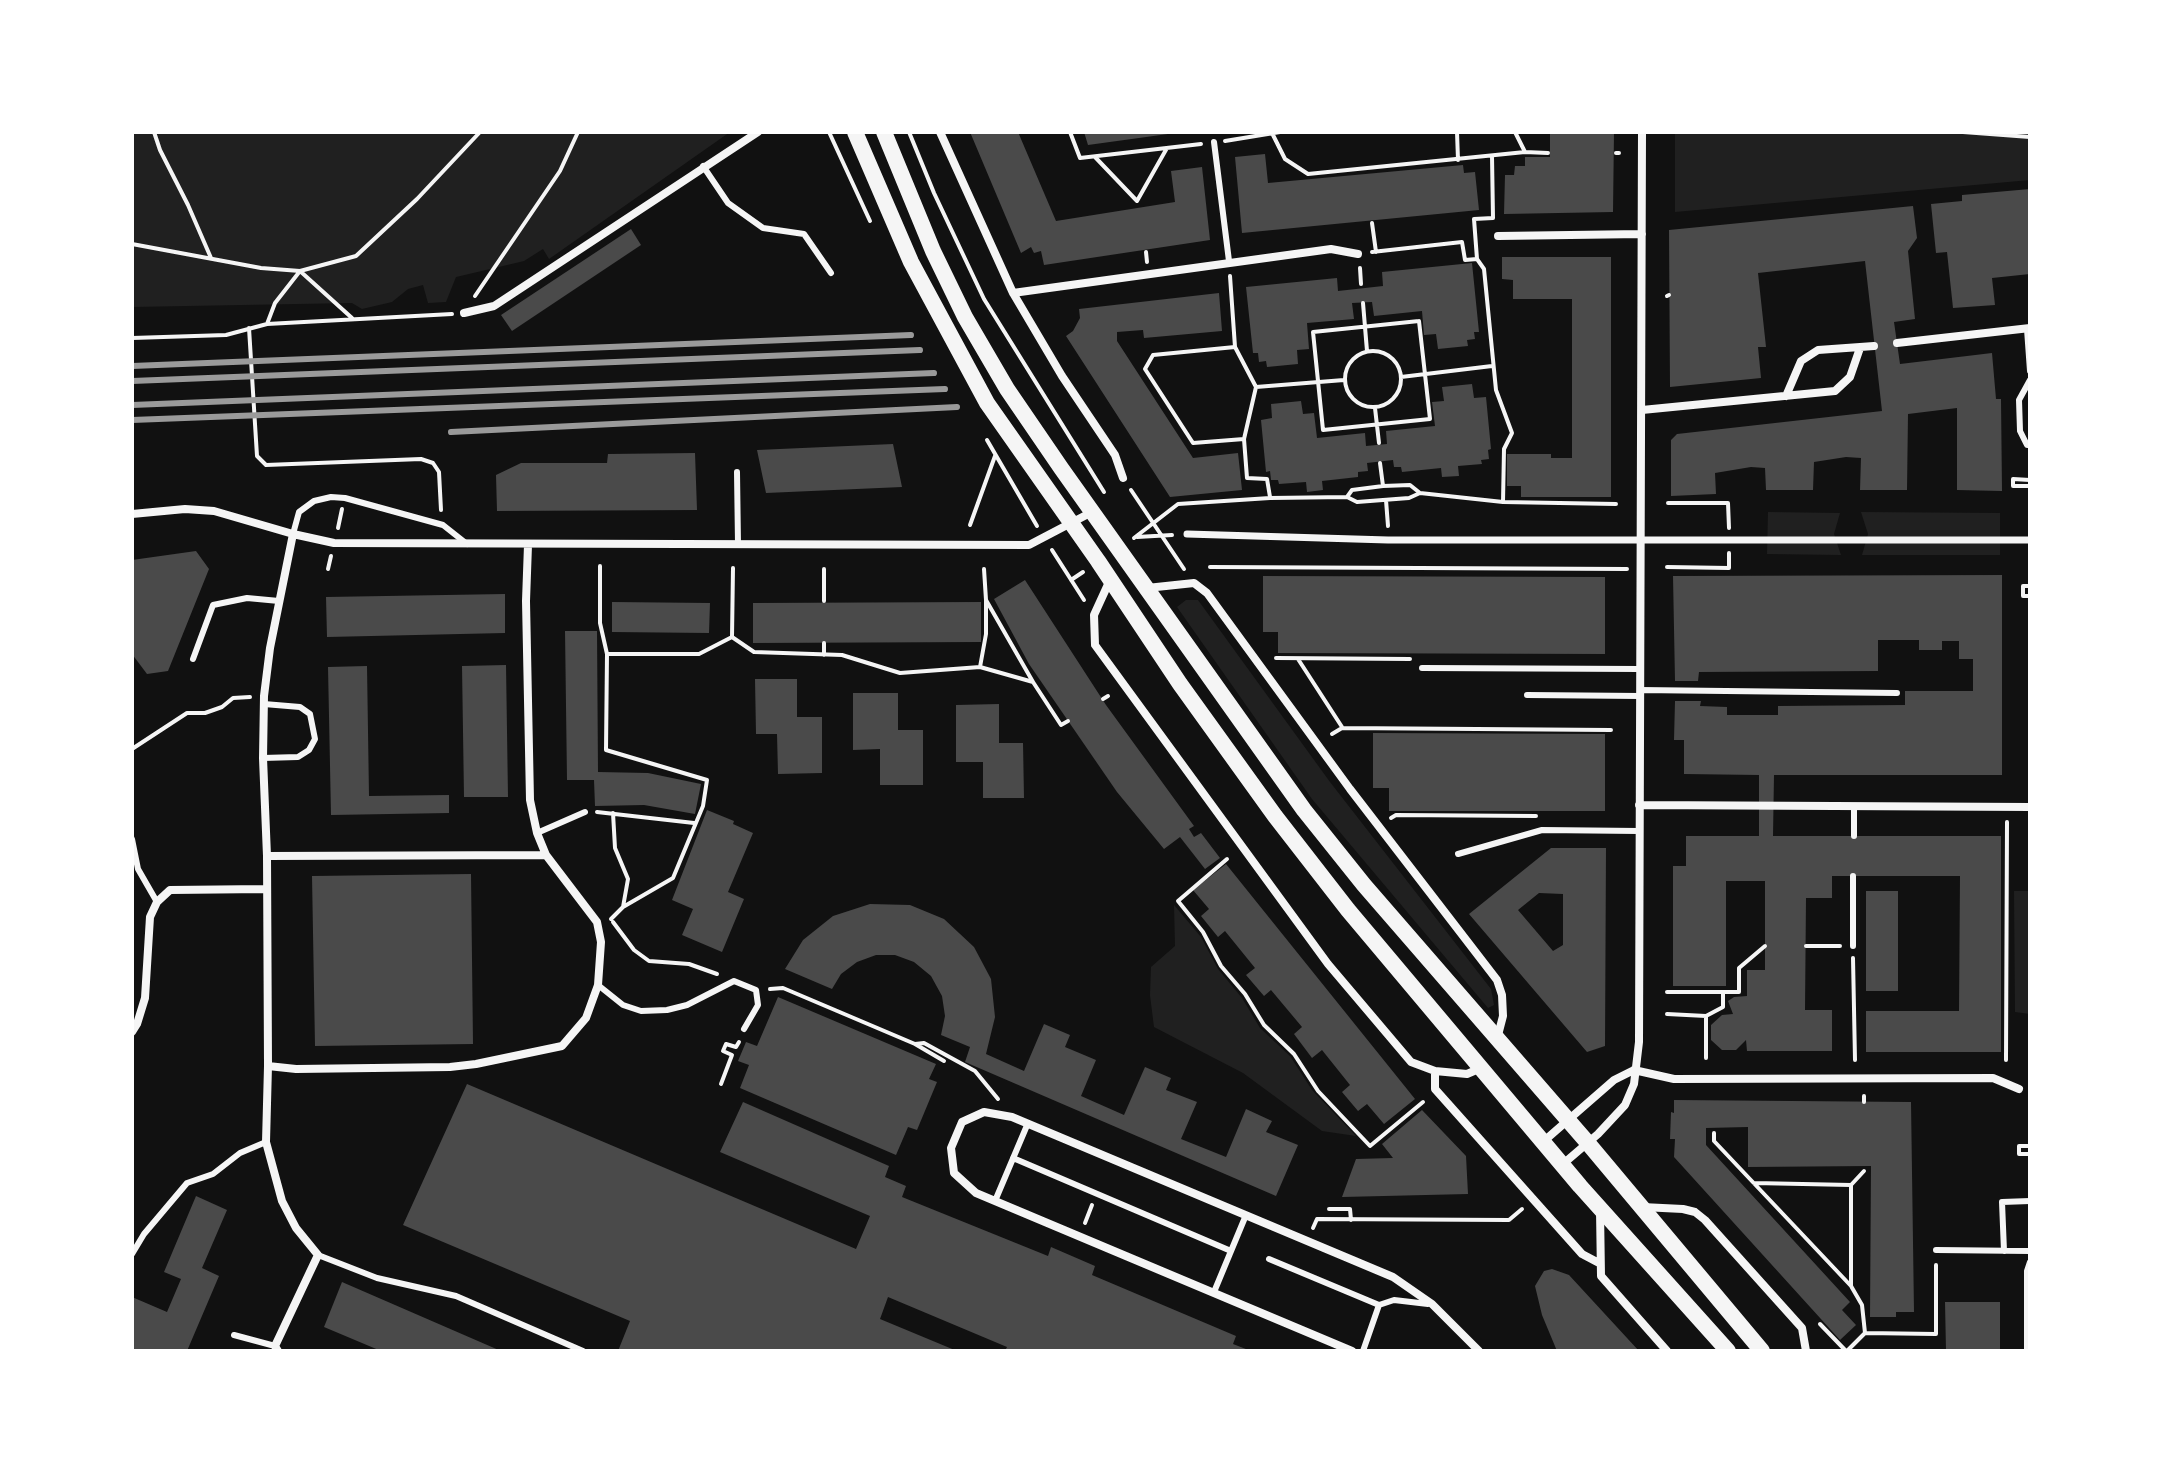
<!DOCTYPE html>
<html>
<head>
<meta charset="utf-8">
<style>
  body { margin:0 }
  #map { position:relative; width:2162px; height:1483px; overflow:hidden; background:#111; font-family:"Asap Condensed",sans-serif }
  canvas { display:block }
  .frame { position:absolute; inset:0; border:134px solid #fff; pointer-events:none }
</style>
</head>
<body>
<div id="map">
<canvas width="2162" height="1483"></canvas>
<div class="frame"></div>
</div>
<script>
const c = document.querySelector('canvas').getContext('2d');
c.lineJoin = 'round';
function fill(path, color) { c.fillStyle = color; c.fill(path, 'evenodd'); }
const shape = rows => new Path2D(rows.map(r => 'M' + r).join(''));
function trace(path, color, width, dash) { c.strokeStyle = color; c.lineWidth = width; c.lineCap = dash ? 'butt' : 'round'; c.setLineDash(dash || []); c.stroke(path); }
const green = shape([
  [132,132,730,132,549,259,543,249,524,261,456,277,446,302,428,303,423,285,408,289,392,302,362,309,352,303,132,307],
  [1675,132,2030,132,2030,180,1675,212],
  [1768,512,1840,513,1834,534,1841,555,1767,554],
  [1861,512,2000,513,2000,555,1862,555,1868,534],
  [1186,600,1198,600,1330,782,1491,989,1494,1005,1488,1008,1312,799,1177,607],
  [2014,891,2030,891,2030,1014,2015,1012],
  [1174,905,1201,937,1218,969,1242,998,1260,1028,1290,1056,1312,1090,1356,1136,1322,1131,1243,1073,1154,1027,1150,995,1151,967,1175,946]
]);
const building = shape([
  [970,132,1018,132,1056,221,1175,202,1171,171,1202,167,1210,240,1044,265,1041,251,1034,253,1031,247,1021,253],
  [1084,132,1168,132,1168,134,1088,145],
  [1550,132,1614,132,1613,212,1504,214,1505,175,1514,175,1515,166,1525,166,1525,157,1550,157],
  [1265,154,1268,183,1463,165,1464,173,1475,172,1479,210,1242,233,1235,157],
  [2030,189,2030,274,1992,278,1995,305,1953,308,1947,252,1936,253,1931,204,1962,201,1962,195],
  [1913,206,1917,238,1908,251,1915,319,1894,322,1900,364,1992,353,1996,399,2001,399,2002,491,1957,490,1957,408,1908,414,1907,490,1860,490,1861,458,1846,457,1814,462,1813,490,1766,490,1765,468,1751,467,1715,473,1716,494,1671,496,1671,440,1677,434,1882,411,1865,261,1758,273,1766,347,1758,347,1761,378,1670,387,1669,230],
  [631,229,641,245,512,331,501,315],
  [1502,257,1611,257,1611,497,1521,497,1521,486,1507,486,1507,454,1551,454,1551,458,1572,458,1572,299,1513,299,1513,280,1502,279],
  [1472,263,1479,332,1474,332,1475,339,1467,340,1468,346,1438,349,1436,334,1424,335,1422,311,1374,316,1372,302,1352,303,1354,319,1307,323,1309,349,1297,350,1298,364,1267,367,1266,361,1259,362,1258,353,1253,353,1246,287,1337,278,1338,291,1383,286,1382,272],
  [1219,293,1222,331,1144,338,1143,330,1117,332,1117,341,1193,458,1238,453,1242,490,1170,497,1066,336,1073,331,1080,318,1079,309],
  [1472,384,1474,398,1486,397,1491,449,1488,450,1489,459,1481,460,1482,464,1458,466,1459,476,1442,477,1441,468,1402,472,1401,467,1394,467,1393,460,1367,463,1368,471,1358,472,1358,477,1322,481,1323,490,1307,492,1306,482,1279,484,1278,480,1271,480,1270,471,1266,472,1261,420,1272,418,1271,404,1301,401,1303,414,1314,413,1317,438,1365,433,1366,446,1387,444,1386,431,1435,426,1432,402,1444,401,1442,387],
  [893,444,902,487,766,493,757,450],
  [695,453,697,510,497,511,496,475,521,463,607,463,608,454],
  [196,551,209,569,168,671,147,674,132,654,132,560],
  [2002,575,2002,775,1774,775,1773,836,2001,836,2001,1052,1866,1052,1866,1011,1959,1011,1960,876,1832,876,1832,898,1806,898,1805,1010,1832,1010,1832,1051,1747,1051,1746,1040,1736,1050,1722,1050,1711,1040,1711,1025,1722,1015,1733,1014,1728,1001,1734,997,1747,996,1747,970,1765,970,1765,881,1726,881,1726,986,1673,986,1673,866,1686,866,1686,836,1759,836,1759,775,1684,774,1684,740,1674,740,1675,701,1701,701,1700,706,1727,707,1727,715,1778,715,1778,706,1905,705,1905,691,1973,691,1973,659,1959,659,1959,641,1942,641,1942,650,1919,650,1919,640,1878,640,1878,671,1699,672,1698,681,1675,681,1673,576],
  [1263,576,1605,577,1605,654,1278,653,1278,632,1263,632],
  [1025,580,1106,705,1194,826,1189,829,1194,837,1201,833,1220,858,1205,869,1180,837,1164,849,1117,792,1029,664,994,599],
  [505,594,505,633,327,637,326,597],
  [612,602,710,603,709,633,612,632],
  [981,602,981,642,753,643,753,603],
  [565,631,597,631,598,772,648,773,701,784,695,814,644,805,595,806,594,780,567,780],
  [506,665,508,797,464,797,462,666],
  [367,666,369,796,449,795,449,813,331,815,328,667],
  [755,679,797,679,797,717,822,717,822,773,778,774,777,734,756,734],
  [853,693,898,693,898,730,923,730,923,785,880,785,880,749,853,750],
  [999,704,999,743,1023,743,1024,798,983,798,983,762,956,762,956,705],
  [1373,733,1605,734,1605,811,1389,811,1389,788,1373,788],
  [707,810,734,821,733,824,753,833,728,892,744,899,722,952,682,935,693,909,672,900],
  [1551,848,1606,848,1605,1046,1587,1052,1469,914],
  [1539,893,1563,894,1563,945,1553,951,1518,910],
  [1226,864,1415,1099,1384,1124,1367,1104,1358,1111,1342,1092,1350,1085,1322,1050,1312,1058,1294,1034,1302,1027,1271,990,1264,996,1246,975,1255,968,1225,931,1218,937,1201,916,1209,909,1193,890],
  [471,874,473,1044,315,1046,312,876],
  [1866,891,1898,891,1898,991,1866,991],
  [870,904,910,905,944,919,974,947,991,979,995,1017,986,1054,1024,1071,1044,1024,1070,1035,1065,1047,1096,1060,1081,1096,1124,1115,1145,1067,1171,1078,1166,1090,1197,1102,1181,1139,1226,1157,1246,1109,1272,1121,1266,1132,1298,1145,1276,1196,965,1062,970,1047,941,1035,945,1016,942,996,931,976,914,962,895,955,876,955,857,962,841,974,832,989,785,969,803,940,833,916],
  [778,997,936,1064,929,1079,937,1082,917,1130,908,1127,896,1155,740,1088,749,1065,738,1061,746,1042,757,1046],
  [467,1084,856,1249,870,1216,720,1152,743,1102,889,1166,885,1177,906,1186,902,1197,1048,1256,1051,1247,1095,1266,1092,1275,1236,1336,1233,1344,1251,1351,1005,1351,1007,1347,888,1297,880,1319,957,1351,618,1351,630,1321,403,1225],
  [1674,1100,1911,1102,1914,1312,1896,1312,1896,1317,1870,1317,1871,1166,1748,1167,1748,1127,1706,1128,1706,1145,1850,1302,1842,1310,1856,1325,1840,1340,1674,1157,1675,1139,1670,1139,1671,1112,1674,1113],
  [1422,1110,1466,1156,1468,1194,1342,1197,1356,1159,1393,1158,1382,1144],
  [196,1196,227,1210,202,1268,219,1276,187,1351,132,1351,132,1297,167,1312,181,1279,164,1272],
  [1552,1269,1569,1275,1639,1351,1557,1351,1542,1315,1535,1286,1544,1271],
  [342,1282,501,1351,381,1351,324,1327],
  [1945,1302,2000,1302,2000,1351,1946,1351]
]);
const path = shape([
  [154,132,160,150,188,205,211,258],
  [829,132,870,221],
  [909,132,934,193,984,299,1104,492],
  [1070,132,1080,158,1201,144],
  [1457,132,1458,160],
  [1515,132,1525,152],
  [1963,132,2030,137],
  [1272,133,1285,159,1308,174,1525,152,1548,153],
  [1225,141,1280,132],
  [1616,153,1619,153],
  [1492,156,1493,218],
  [1095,157,1137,201,1167,148],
  [1493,218,1474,219,1477,259,1484,269,1496,390,1512,433,1504,449,1503,502],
  [1372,223,1376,252],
  [132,244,261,268,300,271,356,256,417,199,480,132],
  [1146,252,1147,262],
  [1372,252,1462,242,1465,260,1477,259],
  [1360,268,1361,284],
  [1230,276,1235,347,1256,387,1244,439,1247,478,1267,479,1270,497],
  [475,296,560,171,578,132],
  [1667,296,1669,295],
  [1363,303,1367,351],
  [1419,321,1430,419,1323,430,1313,332,1419,321],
  [267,324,275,303,300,271,352,318],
  [249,328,257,456,266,465,421,459,433,463,439,472,441,510],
  [132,338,226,335,267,324,452,314],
  [1235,347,1153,355,1145,369,1193,443,1244,439],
  '1345 379a28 28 0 1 1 56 0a28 28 0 1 1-56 0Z',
  [1401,377,1492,366],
  [1256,387,1344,380],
  [1375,408,1379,443],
  [987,440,1037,526],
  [1380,463,1383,486],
  [2030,480,2013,479,2013,486,2030,486],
  [1131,490,1184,569],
  [1347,497,1357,502,1409,498,1420,493],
  [1386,500,1388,526],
  [1668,503,1728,503,1729,528],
  [970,525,995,456],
  [338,528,342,509],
  [1137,537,1172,535],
  [1134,538,1178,504,1270,498,1347,497,1352,490,1383,486,1410,485,1420,493,1503,502,1616,504],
  [1052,550,1084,600],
  [600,566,600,623,607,654,606,750,707,780,703,806,673,878,623,907,611,919],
  [1210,567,1627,569],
  [1667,567,1729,568,1729,553],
  [328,569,331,556],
  [824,569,824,601],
  [984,569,986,600,1033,682],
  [1071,580,1083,572],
  [2030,586,2023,586,2023,596,2030,596],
  [732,637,733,568],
  [824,643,824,655],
  [607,654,699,654,732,637,754,652,842,655,900,673,980,667,986,634,986,600],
  [1276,658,1410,659],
  [1298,659,1342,727],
  [980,667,1033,682,1061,725,1068,721],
  [1103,699,1108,696],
  [1332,734,1342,728,1611,730],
  [132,749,187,713,205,713,222,707,233,698,250,697],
  [597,812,694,823],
  [613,813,615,848,628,879,623,907],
  [1391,818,1396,815,1536,816],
  [1227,859,1178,901,1203,932,1221,966,1245,994,1264,1025,1294,1054,1318,1091,1370,1146,1423,1102],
  [613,922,634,950,649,961,689,964,717,974],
  [1806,946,1840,946],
  [1853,958,1855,1060],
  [770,989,783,988,915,1044,944,1061],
  [1667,992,1739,992,1739,968,1765,946],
  [1667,1014,1706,1016],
  [915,1044,924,1043,975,1071,998,1099],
  [1706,1058,1706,1016,1723,1007,1723,992],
  [2006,1060,2007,822],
  [721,1084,732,1055,723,1051,726,1044,736,1047,739,1042],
  [1864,1096,1864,1102],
  [1714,1133,1714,1141,1851,1286,1862,1305,1865,1333],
  [2030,1146,2019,1146,2019,1154,2030,1154],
  [1754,1183,1851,1185],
  [1329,1209,1350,1209,1351,1220],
  [1085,1223,1092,1205],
  [1313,1228,1317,1219,1509,1220,1522,1209],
  [1851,1286,1851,1185,1864,1171],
  [1820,1324,1846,1351],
  [1847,1351,1865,1333,1936,1334,1936,1265]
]);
const service = shape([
  [1214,142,1229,261],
  [703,166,728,203,763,228,804,234,831,273],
  [2027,329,2030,371],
  [2030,380,2019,400,2020,431,2027,445,2030,445],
  [737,472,738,544],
  [293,534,299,512,314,501,331,497,345,498,443,525,467,544],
  [193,659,213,605,247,598,279,601],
  [1422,668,1640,669],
  [1640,690,1897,693],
  [1527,695,1640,696],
  [263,758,298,757,309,750,315,739,310,714,300,707,264,704],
  [1854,807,1854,836],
  [537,833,585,812],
  [132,839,138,869,157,902],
  [1458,854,1542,830,1639,831],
  [1853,946,1853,876],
  [598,985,623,1005,641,1011,667,1010,687,1005,734,981,756,990,758,1005,744,1029],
  [1013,1158,1231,1251],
  [995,1201,1028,1123],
  [1936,1250,2030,1251],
  [2004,1251,2002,1202,2030,1201],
  [132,1254,144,1234,187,1183,213,1174,240,1153,266,1142],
  [318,1255,377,1278,456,1296,583,1351],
  [1269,1259,1379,1305],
  [1214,1292,1246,1215],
  [234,1335,275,1346],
  [1363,1351,1379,1305,1394,1300,1428,1304],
  [2027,1351,2027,1271,2030,1262]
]);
const pedestrian = shape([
  [1187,534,1388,540,2030,540]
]);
const minor = shape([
  [940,132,1013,293,1062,376,1115,455,1123,478],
  [1498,236,1642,234],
  [1013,293,1331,249,1358,254],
  [464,313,494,306,758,132],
  [1897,343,2030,328],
  [1786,396,1801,361,1818,350,1874,346],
  [1642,410,1835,391,1850,377,1860,348],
  [132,514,185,509,214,511,293,534,334,543,1029,545,1092,512],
  [1110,580,1094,615,1095,645,1328,964,1411,1062,1435,1071,1467,1074,1481,1068],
  [1147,588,1194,583,1207,593,1350,789,1497,980,1502,995,1503,1016,1497,1039],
  [1639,805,2030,807],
  [267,856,546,855],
  [132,1032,137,1024,145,998,150,917,157,902,170,890,265,889],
  [268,1066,296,1069,450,1067,476,1064,562,1046,586,1018,598,985,601,942,597,922,546,855,537,833,530,800,526,601,528,545],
  [1634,1070,1674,1079,1993,1078,2019,1089],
  [1435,1071,1435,1089,1582,1254,1599,1263],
  [1544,1141,1614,1080,1634,1070],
  [1563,1164,1598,1134,1625,1105,1634,1084,1639,1042,1642,132],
  [1642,1207,1683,1209,1695,1212,1705,1220,1802,1328,1806,1351],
  [1600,1210,1601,1276,1667,1351],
  [278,1351,275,1346,318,1255,296,1228,282,1201,266,1142,268,1066,267,856,263,758,264,696,270,648,293,534],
  [1352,1351,976,1193,954,1173,951,1148,962,1122,984,1112,1012,1117,1393,1277,1432,1304,1479,1351]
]);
const secondary = shape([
  [855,132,911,262,987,403,1098,561,1180,684,1275,816,1348,910,1580,1186,1728,1351],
  [884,132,933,251,965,317,1007,389,1061,468,1304,810,1364,885,1587,1142,1762,1351]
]);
const rail = shape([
  [132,366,911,335],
  [132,381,920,350],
  [132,405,934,373],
  [132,420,945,389],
  [451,432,957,407]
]);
fill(green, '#202020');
fill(building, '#4a4a4a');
trace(path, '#f5f5f5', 4);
trace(service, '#f5f5f5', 6);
trace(pedestrian, '#f5f5f5', 7);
trace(minor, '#f5f5f5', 8);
trace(secondary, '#f5f5f5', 16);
trace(rail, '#9a9a9a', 6);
</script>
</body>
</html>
